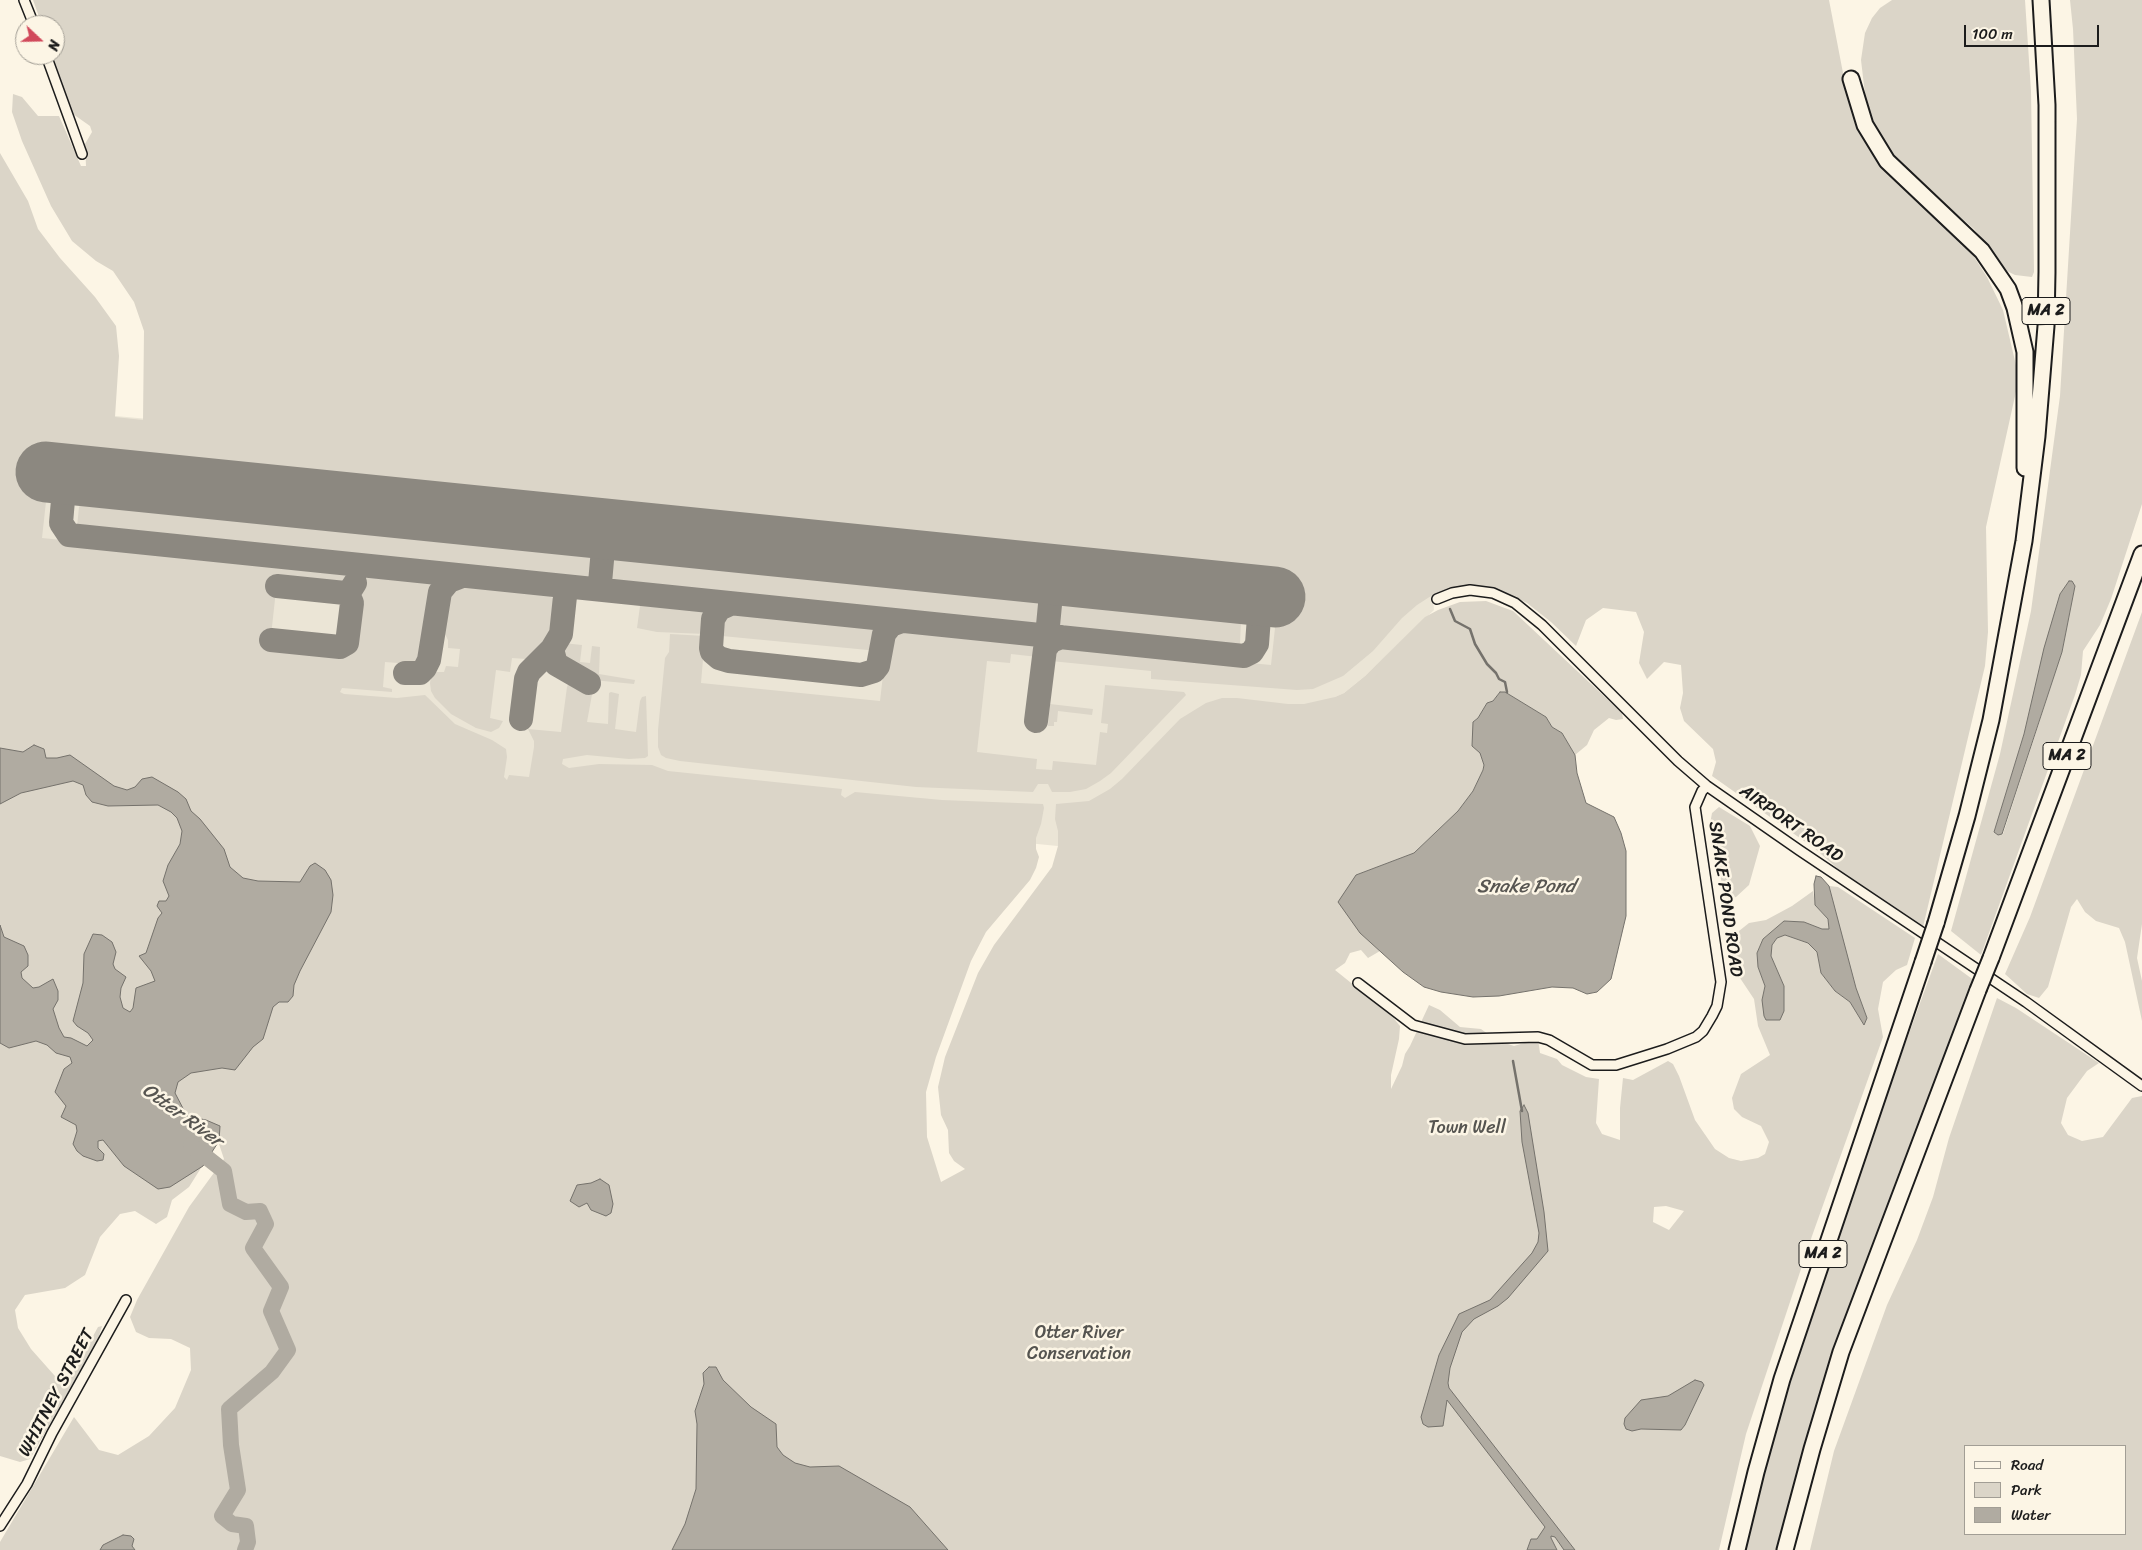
<!DOCTYPE html>
<html>
<head>
<meta charset="utf-8">
<style>
  body { margin:0 }
  #map { position:relative; width:2142px; height:1550px; overflow:hidden; background:#fcf5e5; font-family:Sriracha,sans-serif }
  canvas { display:block }
  .legend { position:absolute; left:1964px; top:1445px; width:162px; height:90px; box-sizing:border-box; background:#fcf5e5; border:1px solid #a29e95; margin:0; padding:6px 9px; list-style:none; font-size:15px; color:#1c1c1c }
  .legend li { display:flex; align-items:center; gap:10px; height:25px }
  .legend b { width:25px; border:1px solid #a29e95 }
  .north { position:absolute; left:15px; top:15px; width:50px; height:50px; box-sizing:border-box; background:#fcf5e5; border:1px solid #a29e95; border-radius:50%; rotate:111deg; font-size:14px; font-weight:700; line-height:20px; text-align:center; color:#1c1c1c }
  .north::after { content:''; display:block; margin:auto; width:18px; height:22px; background:#d1495b; clip-path:polygon(50% 0,100% 100%,50% 72%,0 100%) }
  .scale { position:absolute; left:1964px; top:25px; width:135px; height:22px; box-sizing:border-box; border:2px solid #1c1c1c; border-top:0; padding-left:6px; font-size:15px; line-height:18px; white-space:nowrap; color:#1c1c1c; -webkit-text-stroke:4px #fcf5e5; paint-order:stroke }
</style>
</head>
<body>
<div id="map">
<canvas width="2142" height="1550"></canvas>
<ul class="legend">
<li><b style="height:6px;background:#fcf5e5"></b>Road</li>
<li><b style="height:14px;background:#dbd5c8"></b>Park</li>
<li><b style="height:14px;background:#b0aba1"></b>Water</li>
</ul>
<div class="north">N</div>
<div class="scale">100 m</div>
</div>
<script>
const c = document.querySelector('canvas').getContext('2d');
c.lineJoin = 'round';
function fill(path, color) { c.fillStyle = color; c.fill(path, 'evenodd'); }
const shape = rows => new Path2D(rows.map(r => 'M' + r).join(''));
function trace(path, color, width, dash) { c.strokeStyle = color; c.lineWidth = width; c.lineCap = dash ? 'butt' : 'round'; c.setLineDash(dash || []); c.stroke(path); }
function label(font, color, halo, rows, align = 'center') {
  c.font = font + ' Sriracha,sans-serif'; c.lineWidth = 5; c.setLineDash([]); c.textBaseline = 'middle'; c.strokeStyle = halo; c.fillStyle = color; for (const [text, x, y, turn = 0] of rows) {
    c.save(); c.translate(x, y); c.rotate((+turn || 0) * Math.PI / 180); c.textAlign = isNaN(turn) ? turn : align; if (halo) c.strokeText(text, 0, 0); c.fillText(text, 0, 0); c.restore();
  }
}
const built = shape([
  [6,406,280,431,1430,564,1434,610,1365,676,1344,693,1318,705,1068,847,525,794,225,690,15,550]
]);
const green = shape([
  [33,0,1829,0,1848,99,1860,135,1882,168,1969,249,1987,277,2003,310,2019,378,1986,527,1988,632,1985,666,1923,927,1844,874,1814,848,1712,776,1716,762,1713,749,1684,721,1680,708,1683,693,1681,665,1664,662,1647,679,1639,663,1644,632,1636,612,1603,608,1586,620,1576,646,1551,622,1527,603,1495,588,1460,586,1431,596,1417,605,1402,618,1373,651,1343,676,1313,689,1297,690,1151,679,1151,671,1051,661,1051,655,1056,649,1066,645,1271,665,1280,582,51,456,42,538,325,567,347,574,345,585,324,586,277,581,270,645,337,651,347,650,352,644,354,638,358,596,364,575,385,573,424,578,429,581,434,595,428,641,423,657,418,662,412,664,385,662,383,687,392,689,392,692,342,688,340,692,344,694,397,698,425,695,455,724,492,740,506,749,507,757,504,777,507,780,509,775,529,777,534,747,534,741,528,729,561,732,567,687,569,682,574,680,593,689,587,722,608,724,609,693,611,692,619,694,615,729,636,732,640,701,642,697,646,696,648,756,645,758,629,759,587,755,563,759,562,764,569,768,599,764,652,765,668,771,842,789,841,795,845,798,855,792,942,800,1043,804,1044,808,1041,824,1036,838,1036,849,1039,857,1036,868,1030,880,986,932,971,961,936,1057,926,1092,927,1137,941,1182,965,1169,954,1161,949,1153,948,1130,941,1115,938,1087,945,1057,978,973,994,945,1052,867,1058,846,1058,831,1055,819,1056,804,1089,801,1110,789,1122,779,1180,719,1206,703,1222,698,1237,698,1288,704,1304,704,1335,697,1344,693,1365,676,1425,617,1438,610,1460,602,1486,601,1513,611,1622,713,1623,719,1616,720,1609,718,1594,730,1587,745,1575,755,1562,733,1552,727,1546,717,1505,692,1500,692,1493,701,1487,703,1478,718,1473,722,1484,765,1483,770,1473,791,1458,811,1414,853,1356,875,1360,933,1380,951,1368,958,1361,950,1350,953,1345,963,1335,970,1391,1015,1400,1026,1399,1039,1391,1075,1391,1089,1402,1066,1405,1054,1410,1046,1429,1005,1440,1010,1460,1027,1481,1029,1496,1040,1514,1046,1538,1039,1540,1053,1557,1059,1562,1065,1586,1077,1599,1079,1596,1123,1602,1134,1620,1140,1620,1108,1623,1078,1633,1080,1668,1061,1673,1064,1679,1076,1695,1120,1715,1149,1729,1158,1741,1161,1758,1158,1765,1154,1769,1142,1761,1126,1742,1117,1734,1109,1732,1098,1741,1074,1770,1055,1758,1026,1754,999,1740,978,1734,964,1735,944,1739,931,1749,923,1766,920,1792,906,1813,891,1815,905,1828,919,1829,930,1822,929,1804,922,1784,921,1763,939,1757,953,1758,967,1765,986,1762,1000,1784,1011,1784,986,1771,956,1771,945,1777,938,1785,935,1808,943,1817,952,1821,973,1835,991,1850,1002,1864,1024,1867,1018,1856,988,1842,941,1829,886,1838,887,1915,938,1907,965,1896,970,1883,982,1878,1009,1883,1037,1812,1236,1746,1434,1719,1550,135,1550,132,1546,104,1545,100,1550,0,1550,0,1542,74,1417,99,1450,118,1455,149,1436,175,1408,191,1370,190,1348,171,1339,149,1338,136,1332,130,1317,137,1300,189,1207,224,1159,218,1141,189,1187,172,1200,167,1217,156,1224,135,1211,120,1214,100,1237,85,1275,65,1288,25,1295,15,1310,18,1328,31,1349,62,1384,74,1371,98,1327,102,1326,98,1339,30,1459,20,1462,0,1456,0,153,28,201,38,229,60,258,95,297,116,326,119,356,115,417,143,420,144,331,134,302,113,271,96,261,72,241,51,206,22,141,12,112,13,94,22,97,38,116,59,116,81,166,86,166,85,144,92,132,90,126,73,114,52,55,55,55,55,25,42,25],
  [1666,1206,1684,1211,1669,1230,1653,1222,1654,1207],
  [1892,0,2025,0,2031,91,2034,272,2032,277,2015,275,2007,271,1974,229,1908,173,1887,149,1872,120,1865,94,1861,60,1865,33,1872,18,1880,8],
  [2070,0,2142,0,2142,504,2111,599,2100,625,2083,651,2081,675,2075,695,1981,955,1951,931,2000,754,2031,611,2047,493,2060,396,2077,119,2073,29],
  [2069,581,2075,586,2062,652,2003,834,1998,835,1994,832,2024,734,2060,594],
  [96,493,577,541,586,546,593,554,594,562,592,584,82,532,77,527,79,507,85,498],
  [632,547,1027,588,1038,592,1043,599,1041,630,608,586,612,559,618,551],
  [459,581,541,590,558,602,554,642,542,653,533,657,526,659,512,658,510,672,496,670,490,718,503,721,499,728,491,732,476,728,451,714,435,698,431,691,430,683,432,672,444,672,446,666,458,667,460,649,448,648,448,640,442,628,440,614,443,592,449,585],
  [1068,592,1227,608,1235,612,1241,620,1240,644,1236,649,1230,651,1054,631,1056,603,1059,597],
  [646,601,698,607,706,614,708,624,705,634,657,632,637,628,640,606],
  [731,610,866,622,875,630,876,643,872,650,868,650,722,636,717,629,719,618,721,614],
  [2142,612,2142,924,2137,958,2142,981,2142,1021,2125,942,2119,928,2096,921,2085,912,2077,899,2071,907,2048,987,2039,998,2027,994,2005,974,2030,917],
  [902,627,1024,639,1033,645,1037,649,1038,657,1011,654,1010,663,987,661,977,752,1037,759,1036,769,1052,770,1053,761,1096,765,1100,732,1107,733,1108,724,1101,723,1105,685,1184,692,1186,695,1111,773,1100,781,1086,789,1070,792,1052,792,1048,784,1038,784,1033,792,916,787,680,761,666,758,661,755,658,747,658,730,665,658,669,652,670,634,705,636,701,683,880,701,887,641,891,632],
  [563,643,582,645,580,662,590,663,592,646,600,647,599,674,635,680,634,684,593,680,565,658,563,652],
  [1050,704,1093,709,1092,715,1058,711,1057,722,1054,722,1054,726,1048,726],
  [1719,807,1750,826,1760,846,1749,885,1736,897,1725,900,1710,824,1712,813],
  [1938,954,1975,981,1779,1550,1746,1550,1762,1479,1796,1364,1896,1069],
  [1997,998,2016,1008,2099,1063,2087,1071,2067,1098,2061,1123,2068,1135,2082,1141,2103,1137,2132,1098,2142,1096,2142,1550,1810,1550,1834,1451,1887,1305,1917,1240,1933,1197,1949,1138],
  [1966,1446,2126,1446,2126,1534,1966,1534]
]);
const water = shape([
  [2069,581,2072,581,2075,586,2062,652,2002,834,1998,835,1994,832,2024,734,2044,648,2060,594,2069,581],
  [1500,692,1505,692,1546,717,1552,727,1562,733,1575,755,1577,773,1586,803,1614,817,1621,833,1626,851,1626,916,1611,979,1597,992,1587,994,1573,988,1552,987,1499,996,1473,997,1441,992,1424,987,1403,972,1360,933,1338,902,1356,875,1414,853,1458,811,1473,791,1483,770,1484,765,1480,753,1472,746,1473,722,1478,718,1487,703,1493,701,1500,692],
  [34,745,44,749,46,758,57,758,70,755,114,786,127,790,135,787,142,779,152,777,178,792,186,799,191,811,200,819,224,849,230,867,243,878,258,881,300,882,310,866,315,863,325,870,331,880,333,895,331,912,300,971,294,985,293,996,288,1002,279,1002,273,1007,263,1039,253,1047,235,1070,222,1068,191,1073,178,1082,175,1093,187,1116,206,1120,220,1126,219,1141,203,1166,170,1187,158,1189,124,1166,103,1140,98,1141,98,1148,104,1154,103,1160,97,1161,83,1156,77,1151,73,1144,77,1131,76,1125,61,1117,66,1106,55,1092,64,1069,72,1063,70,1057,56,1053,47,1045,36,1041,9,1048,0,1043,0,925,4,937,24,946,28,955,28,966,21,972,22,978,33,988,39,987,53,979,58,991,58,1000,53,1009,59,1028,64,1037,71,1038,87,1046,93,1040,88,1033,77,1026,73,1021,83,983,84,954,93,934,102,935,112,942,116,952,113,964,115,969,126,977,121,988,120,997,123,1008,130,1012,133,1008,136,988,155,981,151,971,139,956,146,953,158,918,162,913,157,906,159,901,166,901,169,896,163,881,168,865,180,844,182,831,177,818,171,812,158,805,108,806,92,802,86,795,83,785,73,781,21,793,0,804,0,748,23,752,34,745],
  [1816,876,1821,877,1829,886,1856,988,1867,1018,1864,1025,1850,1002,1835,991,1821,973,1817,952,1808,943,1785,935,1777,938,1772,945,1771,956,1784,986,1784,1011,1780,1020,1766,1020,1764,1016,1762,1000,1765,986,1758,967,1757,953,1763,939,1784,921,1804,922,1822,929,1829,929,1828,919,1815,905,1814,884,1816,876],
  [1524,1105,1528,1113,1544,1212,1548,1251,1508,1298,1498,1306,1474,1319,1462,1332,1450,1368,1448,1383,1449,1388,1575,1550,1564,1550,1555,1537,1551,1536,1551,1538,1557,1550,1527,1550,1531,1539,1537,1539,1545,1527,1447,1400,1443,1426,1428,1427,1423,1424,1421,1417,1439,1355,1459,1314,1490,1300,1532,1253,1538,1242,1539,1233,1522,1142,1520,1111,1524,1105],
  [600,1179,609,1185,613,1204,611,1213,606,1216,591,1210,587,1203,579,1207,570,1201,577,1185,591,1183,600,1179],
  [709,1367,716,1367,723,1380,751,1407,776,1424,777,1447,783,1455,795,1463,810,1467,839,1466,910,1507,948,1550,672,1550,685,1524,696,1489,697,1424,695,1411,704,1384,703,1373,709,1367],
  [1695,1380,1702,1382,1704,1385,1685,1425,1681,1430,1641,1429,1632,1431,1626,1429,1624,1424,1625,1418,1641,1400,1668,1396,1695,1380],
  [123,1535,131,1536,134,1539,132,1546,135,1550,100,1550,103,1545,123,1535]
]);
const stream = shape([
  [1450,609,1455,621,1470,629,1475,644,1487,664,1496,673,1499,679,1505,682,1507,692],
  [1513,1061,1522,1111]
]);
const river = shape([
  [191,1145,224,1171,230,1204,246,1212,260,1211,266,1224,253,1248,281,1287,271,1311,288,1350,272,1372,229,1409,231,1445,238,1490,222,1516,232,1524,246,1526,248,1542,245,1550]
]);
const taxiway = shape([
  [86,476,65,494,63,500,61,523,69,535,1244,656,1252,652,1257,644,1259,617,1249,603,1235,593],
  [587,527,598,534,602,540,603,549],
  [1030,572,1045,580,1050,588,1051,594],
  [277,586,345,593,350,591,355,583],
  [606,590,600,583,603,549,609,538,623,530],
  [730,604,719,609,713,619,711,648,712,652,719,658,729,661,861,675,874,671,878,666,884,634,891,625,902,621],
  [1047,636,1051,594,1053,589,1060,581,1076,577],
  [271,640,340,647,347,643,352,603,349,596,345,593],
  [552,649,556,664,589,683],
  [405,673,420,673,425,668,429,660,440,592,449,581,462,576],
  [521,719,526,679,529,672,552,649,561,634,566,587],
  [1036,721,1045,649,1051,641,1061,637]
]);
const runway = shape([
  [46,472,1275,597]
]);
const street = shape([
  [24,0,34,25],
  [46,55,82,154],
  [1437,599,1452,593,1470,590,1493,593,1515,603,1542,625,1678,761,1707,786,1799,850,2026,1002,2142,1086],
  [1358,983,1413,1025,1465,1039,1538,1037,1549,1040,1592,1065,1616,1065,1667,1049,1696,1037,1703,1031,1712,1016,1717,1006,1721,982,1695,807,1702,791,1707,786],
  [0,1526,27,1484,52,1433,126,1300]
]);
const highway = shape([
  [1851,79,1865,125,1887,161,1982,251,2008,289,2015,308,2025,352,2025,468],
  [1936,923,1967,816,1991,720,2024,541,2037,436,2046,326,2047,272,2047,105,2041,0],
  [1991,958,2142,554],
  [1737,1550,1756,1472,1782,1379,1923,962],
  [1785,1550,1812,1449,1841,1352,1978,990]
]);
const highwayBridge = shape([
  [1923,962,1936,923],
  [1978,990,1991,958]
]);
const shields = [
  [2046,311,48],
  [2067,756,48],
  [1823,1254,48]
];
const shieldNames = [
  ["MA 2",2046,311],
  ["MA 2",2067,756],
  ["MA 2",1823,1254]
];
const streetNames = [
  ["AIRPORT ROAD",1791,824,35],
  ["SNAKE POND ROAD",1725,899,82],
  ["WHITNEY STREET",57,1393,-62]
];
const parkNames = [
  ["Town Well",1467,1128],
  ["Otter River",1079,1333],
  ["Conservation",1079,1354]
];
const waterNames = [
  ["Snake Pond",1526,887],
  ["Otter River",182,1116,36]
];
fill(built, '#ebe5d6');
fill(green, '#dbd5c8');
fill(water, '#b0aba1');
trace(water, '#75726c', 1);
trace(stream, '#75726c', 2.5);
trace(river, '#b0aba1', 16);
trace(taxiway, '#8c8880', 24);
trace(runway, '#8c8880', 61);
trace(street, '#1c1c1c', 12);
trace(highway, '#1c1c1c', 19);
trace(street, '#fcf5e5', 9);
trace(highway, '#fcf5e5', 15);
trace(highwayBridge, '#1c1c1c', 19, []);
trace(highwayBridge, '#fcf5e5', 15);
for (const [x, y, w] of shields) { const box = new Path2D(); box.roundRect(x - w / 2, y - 13.5, w, 27, 4); c.fillStyle = '#fcf5e5'; c.fill(box); trace(box, '#1c1c1c', 1); }
label('bold 16px', '#1c1c1c', null, shieldNames);
label('18px', '#1c1c1c', '#fcf5e5', streetNames);
label('18px', '#555450', '#fcf5e5', parkNames);
label('italic 19px', '#575551', '#fcf5e5', waterNames);
</script>
</body>
</html>
